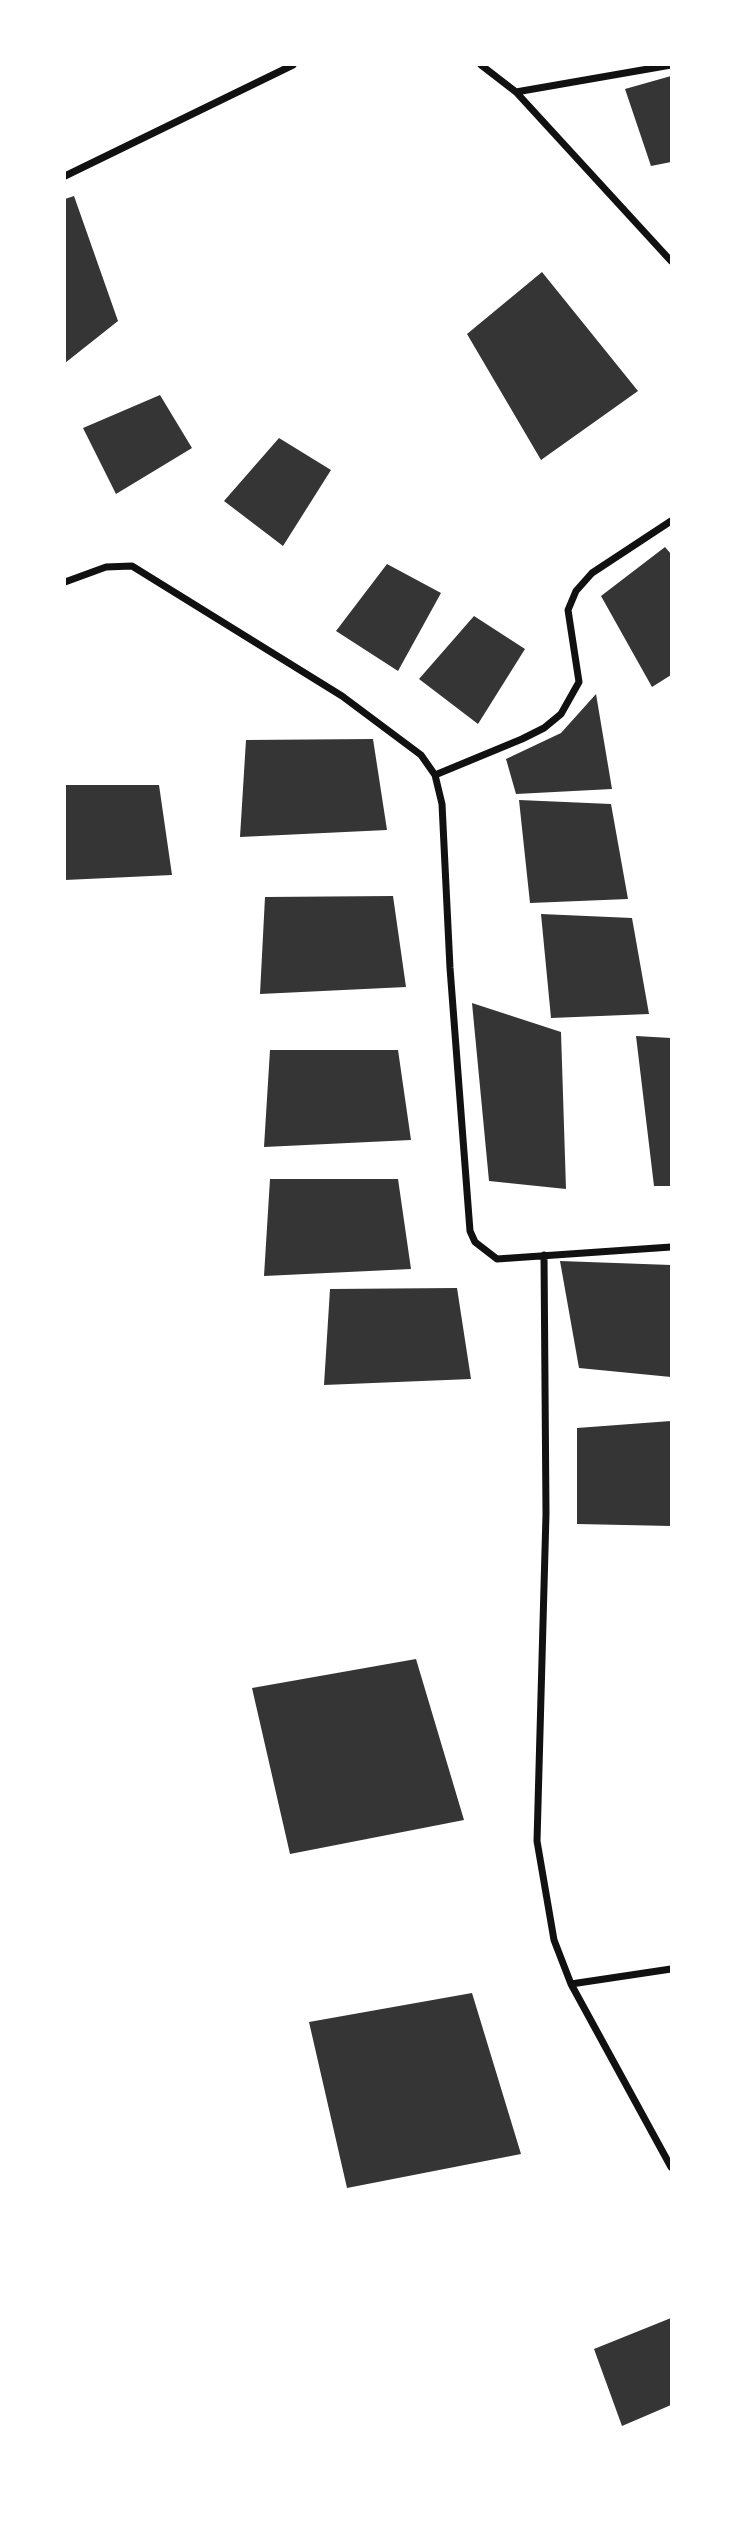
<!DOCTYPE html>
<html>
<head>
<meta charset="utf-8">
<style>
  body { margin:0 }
  #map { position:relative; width:736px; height:2547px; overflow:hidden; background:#fff; font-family:"PT Sans",sans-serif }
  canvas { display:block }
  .frame { position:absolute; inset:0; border:66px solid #fff; pointer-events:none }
</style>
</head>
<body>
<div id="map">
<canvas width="736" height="2547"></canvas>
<div class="frame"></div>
</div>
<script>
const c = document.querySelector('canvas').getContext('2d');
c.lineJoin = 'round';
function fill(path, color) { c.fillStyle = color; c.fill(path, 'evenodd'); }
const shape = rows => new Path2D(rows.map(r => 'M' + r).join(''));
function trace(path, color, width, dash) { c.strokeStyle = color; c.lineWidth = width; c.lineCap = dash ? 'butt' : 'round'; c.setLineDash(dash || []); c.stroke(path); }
const building = shape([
  [671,76,671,162,651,166,625,89],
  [74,196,118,321,65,363,65,199],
  [542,272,638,391,541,460,467,334],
  [160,395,192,448,116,494,83,428],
  [279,438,331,470,283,546,224,501],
  [665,547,671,554,671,675,652,687,601,596],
  [387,564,441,593,398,671,336,631],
  [474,616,525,649,478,724,419,679],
  [596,694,612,789,516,794,506,759,561,733],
  [373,739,387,830,240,837,246,740],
  [65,785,159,785,172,875,65,880],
  [519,800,611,804,628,899,530,903],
  [393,896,406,987,260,994,265,897],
  [541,914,632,918,649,1014,551,1018],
  [472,1003,561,1032,566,1189,489,1181],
  [636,1036,671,1038,671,1186,654,1186],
  [270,1050,398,1050,411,1140,264,1147],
  [270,1179,398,1179,411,1269,264,1276],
  [560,1261,671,1265,671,1377,579,1368],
  [457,1288,471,1379,324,1385,330,1289],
  [671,1421,671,1526,577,1524,577,1428],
  [416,1659,464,1820,290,1854,252,1688],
  [472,1993,521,2154,347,2188,309,2022],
  [671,2318,671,2405,622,2426,594,2349]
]);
const minor = shape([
  [481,65,516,92,671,261],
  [516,92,671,65],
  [65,176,293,65],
  [65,582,106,567,132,566,342,696,421,755,435,775,442,804,450,968,470,1231,475,1242,497,1259,671,1247],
  [435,775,522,739,544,728,561,714,579,682,568,610,576,591,592,573,671,521],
  [544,1255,546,1514,537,1841,554,1940,571,1984,671,2167],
  [571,1984,671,1969]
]);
fill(building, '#353535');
trace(minor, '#111', 7);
</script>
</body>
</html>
